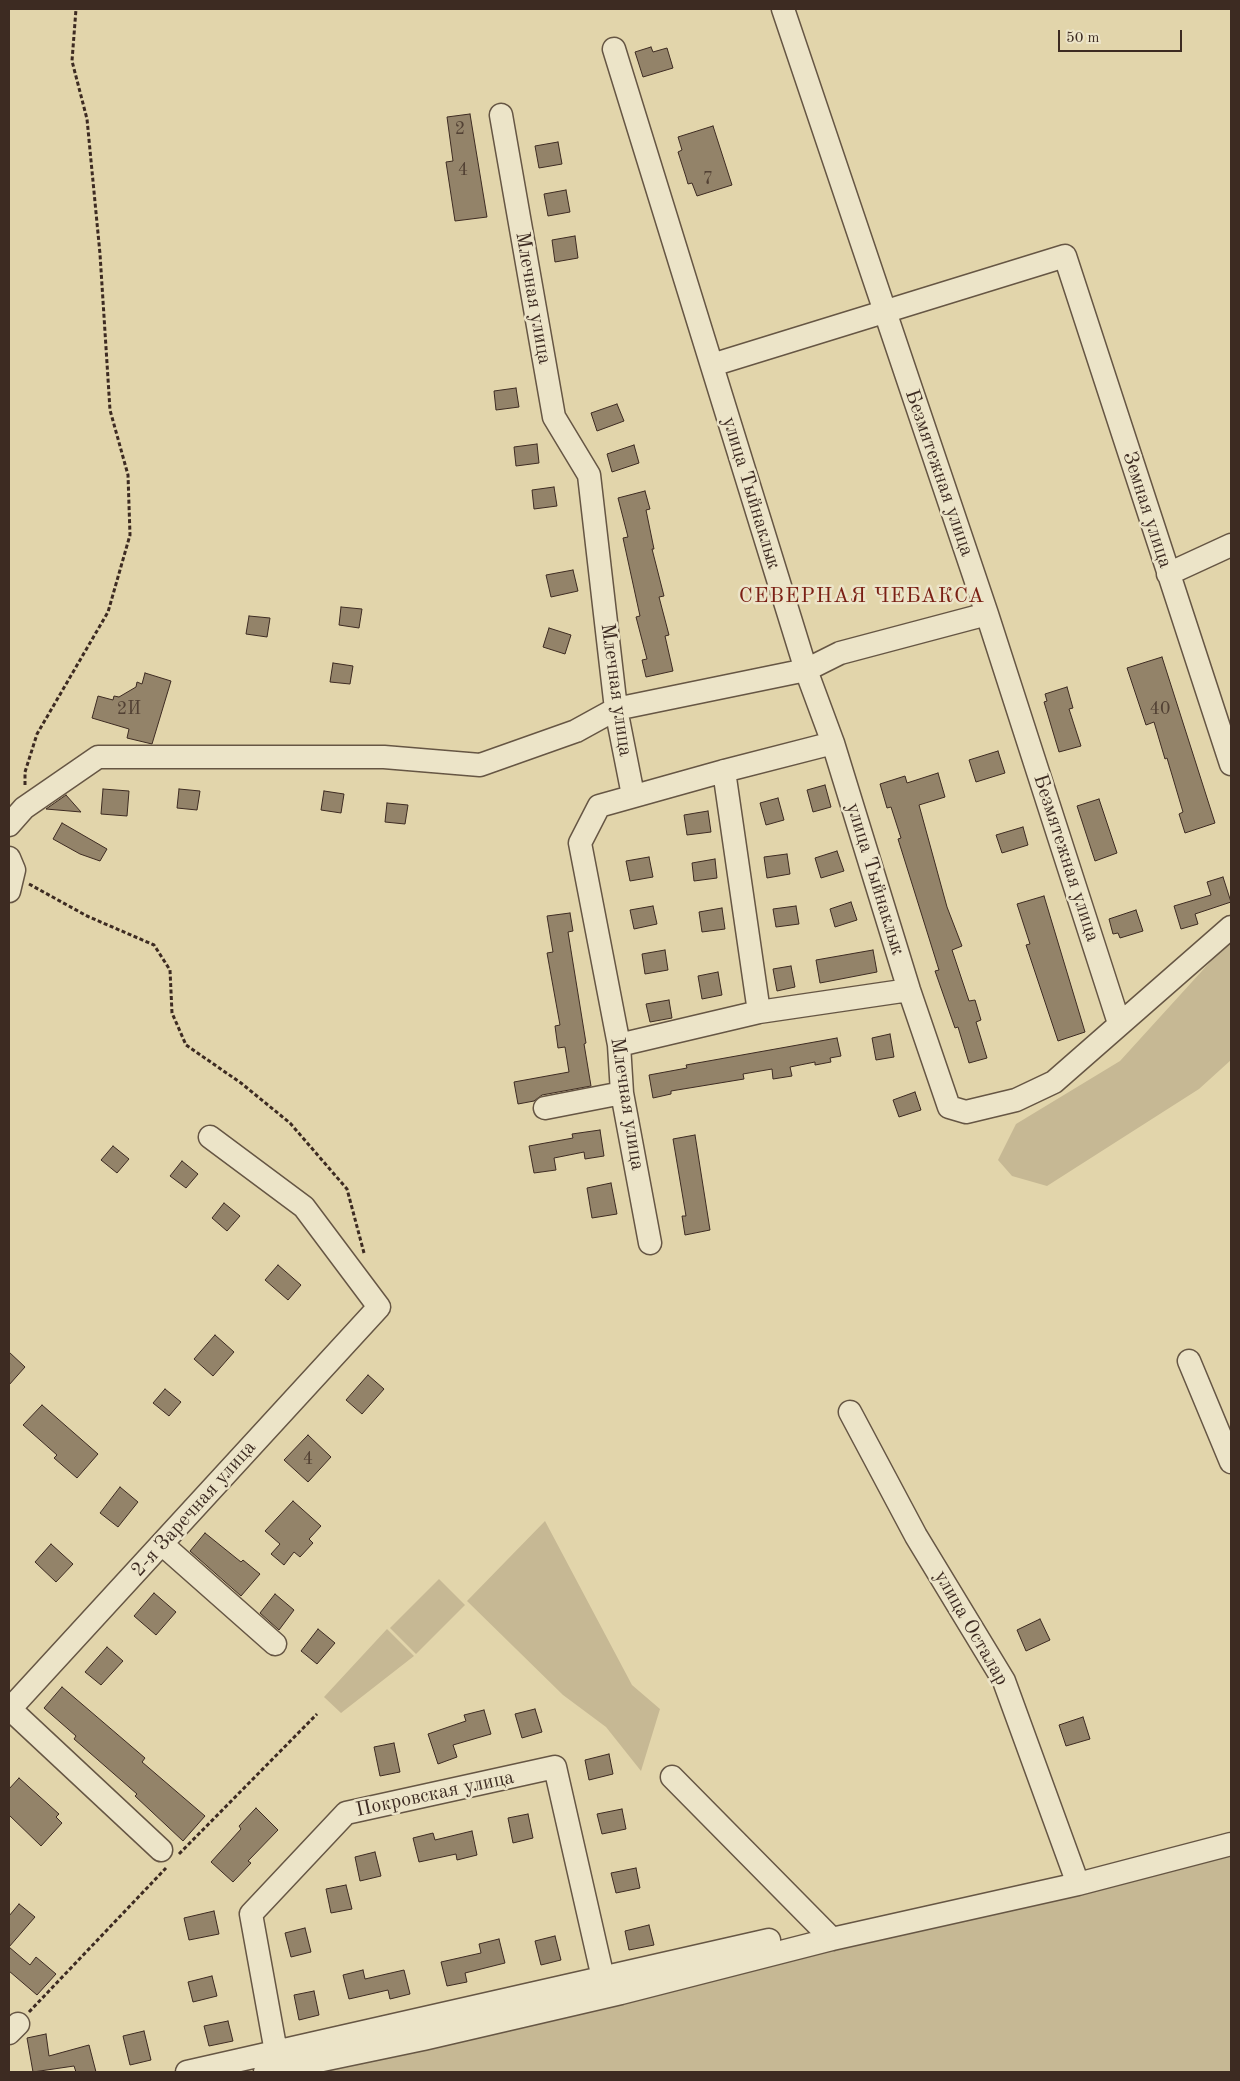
<!DOCTYPE html>
<html>
<head>
<meta charset="utf-8">
<style>
  body { margin:0 }
  #map { position:relative; width:1240px; height:2081px; overflow:hidden; background:#e2d5ab; font-family:"Old Standard TT",serif }
  canvas { display:block }
  .frame { position:absolute; inset:0; border:10px solid #3d2b22; pointer-events:none }
  .scale { position:absolute; left:1058px; top:30px; width:124px; height:22px; box-sizing:border-box; border:2px solid #3d2b22; border-top:0; padding-left:6px; font-size:15px; line-height:18px; white-space:nowrap; color:#3d2b22; -webkit-text-stroke:4px #ece4c8; paint-order:stroke }
</style>
</head>
<body>
<div id="map">
<canvas width="1240" height="2081"></canvas>
<div class="frame"></div>
<div class="scale">50 m</div>
</div>
<script>
const c = document.querySelector('canvas').getContext('2d');
c.lineJoin = 'round';
function fill(path, color) { c.fillStyle = color; c.fill(path, 'evenodd'); }
const shape = rows => new Path2D(rows.map(r => 'M' + r).join(''));
function trace(path, color, width, dash) { c.strokeStyle = color; c.lineWidth = width; c.lineCap = dash ? 'butt' : 'round'; c.setLineDash(dash || []); c.stroke(path); }
function label(font, color, halo, rows, align = 'center') {
  c.font = font + ' "Old Standard TT",serif'; c.lineWidth = 5; c.setLineDash([]); c.textBaseline = 'middle'; c.strokeStyle = halo; c.fillStyle = color; for (const [text, x, y, turn = 0] of rows) {
    c.save(); c.translate(x, y); c.rotate((+turn || 0) * Math.PI / 180); c.textAlign = isNaN(turn) ? turn : align; if (halo) c.strokeText(text, 0, 0); c.fillText(text, 0, 0); c.restore();
  }
}
const green = shape([
  [1231,939,1231,1060,1199,1089,1047,1186,1012,1176,998,1160,1016,1124,1120,1061],
  [545,1521,632,1685,660,1709,641,1771,606,1727,563,1695,467,1601],
  [439,1579,465,1605,416,1654,390,1628],
  [387,1629,414,1656,341,1713,324,1697],
  [1231,1855,1231,2072,320,2072,548,2015]
]);
const building = shape([
  [651,47,653,52,667,48,673,68,643,77,635,52,651,47],
  [470,114,487,217,455,221,446,162,453,161,447,117,470,114],
  [713,126,732,185,697,196,692,183,688,184,686,177,678,152,682,150,678,137,713,126],
  [558,142,562,164,539,168,535,146,558,142],
  [566,190,570,212,548,216,544,194,566,190],
  [575,236,578,258,555,262,552,240,575,236],
  [516,388,519,407,496,410,494,391,516,388],
  [617,404,624,421,597,431,591,413,617,404],
  [537,444,539,463,516,466,514,447,537,444],
  [634,445,639,463,612,472,607,454,634,445],
  [554,487,557,506,534,509,532,490,554,487],
  [645,491,650,509,646,510,654,549,652,549,664,596,659,597,669,635,665,636,673,671,646,677,642,660,647,659,636,617,640,616,623,538,628,537,618,498,645,491],
  [573,570,578,591,551,597,546,575,573,570],
  [341,607,362,609,359,628,339,625,341,607],
  [249,616,270,618,267,637,246,634,249,616],
  [549,628,571,635,565,654,543,647,549,628],
  [1162,657,1215,823,1185,833,1179,814,1183,812,1167,758,1165,759,1154,722,1146,725,1127,668,1162,657],
  [333,663,353,666,350,684,330,682,333,663],
  [145,673,171,681,152,744,127,738,129,729,92,718,98,696,113,700,114,696,119,697,136,687,137,682,142,684,145,673],
  [1067,687,1073,708,1069,709,1081,746,1059,752,1044,702,1047,701,1045,694,1067,687],
  [998,751,1005,773,976,782,969,760,998,751],
  [938,773,945,797,919,805,947,907,962,946,952,950,969,1001,975,1000,981,1020,976,1022,987,1058,969,1063,958,1027,955,1028,935,971,939,970,898,839,901,838,891,807,887,808,880,784,905,776,907,783,938,773],
  [825,785,831,807,813,812,807,790,825,785],
  [103,789,129,791,127,816,101,814,103,789],
  [179,789,200,791,197,810,177,808,179,789],
  [324,791,344,794,341,813,321,810,324,791],
  [66,795,81,812,46,809,66,795],
  [778,798,784,820,766,825,760,803,778,798],
  [1099,799,1117,853,1095,861,1077,806,1099,799],
  [387,803,408,805,405,824,385,822,387,803],
  [708,811,711,832,687,835,684,815,708,811],
  [62,823,107,849,100,861,80,854,53,839,62,823],
  [1023,827,1028,845,1002,853,996,835,1023,827],
  [837,851,844,871,821,878,815,858,837,851],
  [787,854,790,874,767,878,764,857,787,854],
  [649,857,653,877,630,881,626,861,649,857],
  [715,859,717,878,694,881,692,863,715,859],
  [1223,877,1231,902,1195,914,1198,924,1181,929,1174,906,1211,895,1207,882,1223,877],
  [1044,896,1085,1032,1058,1041,1026,945,1030,944,1017,904,1044,896],
  [851,902,857,920,835,927,830,909,851,902],
  [653,906,657,924,634,929,630,910,653,906],
  [796,906,799,924,776,927,773,909,796,906],
  [722,908,725,929,702,932,699,912,722,908],
  [1136,910,1143,931,1120,938,1118,933,1113,934,1109,919,1136,910],
  [570,913,573,931,568,932,586,1043,584,1044,591,1086,542,1095,534,1101,518,1104,514,1082,569,1072,565,1047,558,1048,555,1026,560,1025,547,953,553,952,547,916,570,913],
  [665,950,668,970,645,974,642,954,665,950],
  [873,950,877,972,820,983,816,960,873,950],
  [791,966,795,987,777,991,773,969,791,966],
  [718,972,722,995,702,999,698,976,718,972],
  [669,1000,672,1018,650,1022,646,1004,669,1000],
  [890,1034,894,1057,876,1060,872,1038,890,1034],
  [837,1038,841,1056,830,1058,831,1062,815,1065,815,1062,790,1067,792,1076,773,1079,772,1069,743,1074,744,1079,671,1091,671,1094,653,1098,649,1075,687,1068,686,1065,837,1038],
  [915,1092,921,1110,899,1117,893,1100,915,1092],
  [600,1130,604,1156,585,1159,584,1152,554,1158,556,1170,534,1173,529,1146,573,1138,572,1134,600,1130],
  [695,1135,710,1230,685,1235,682,1216,686,1216,673,1139,695,1135],
  [113,1146,129,1159,117,1173,101,1160,113,1146],
  [182,1161,198,1174,186,1188,170,1176,182,1161],
  [611,1183,617,1214,592,1218,587,1188,611,1183],
  [224,1203,240,1216,227,1231,212,1218,224,1203],
  [278,1265,301,1285,288,1300,265,1280,278,1265],
  [215,1335,234,1352,213,1376,194,1359,215,1335],
  [9,1352,25,1367,9,1385,9,1352],
  [368,1375,384,1389,362,1414,346,1400,368,1375],
  [165,1389,181,1402,169,1416,153,1403,165,1389],
  [42,1405,98,1454,77,1478,54,1458,57,1455,23,1425,42,1405],
  [308,1435,331,1457,308,1482,284,1460,308,1435],
  [120,1487,138,1502,118,1527,100,1513,120,1487],
  [293,1501,321,1526,309,1539,313,1543,300,1557,294,1552,284,1565,271,1554,280,1544,265,1531,293,1501],
  [205,1533,241,1562,243,1560,260,1574,241,1596,190,1551,205,1533],
  [51,1544,73,1564,56,1582,35,1562,51,1544],
  [154,1593,176,1612,156,1635,134,1616,154,1593],
  [275,1594,294,1610,279,1630,260,1613,275,1594],
  [1040,1619,1050,1640,1026,1651,1017,1630,1040,1619],
  [318,1629,335,1643,317,1664,301,1651,318,1629],
  [107,1647,123,1661,101,1685,85,1672,107,1647],
  [62,1687,145,1758,142,1762,205,1816,183,1841,135,1796,137,1794,74,1739,76,1736,44,1708,62,1687],
  [535,1709,542,1732,522,1738,515,1714,535,1709],
  [484,1710,491,1734,453,1745,457,1757,438,1764,428,1734,466,1721,464,1715,484,1710],
  [1083,1717,1090,1739,1066,1746,1059,1725,1083,1717],
  [394,1743,400,1772,380,1776,374,1747,394,1743],
  [609,1754,613,1774,589,1780,585,1760,609,1754],
  [19,1778,59,1814,56,1817,62,1823,41,1846,9,1815,9,1789,19,1778],
  [256,1808,278,1830,248,1861,251,1863,233,1882,211,1862,241,1829,239,1826,256,1808],
  [622,1809,626,1829,602,1834,597,1814,622,1809],
  [528,1814,533,1838,513,1843,508,1818,528,1814],
  [472,1831,477,1855,457,1860,456,1854,419,1862,413,1838,433,1833,435,1840,472,1831],
  [375,1852,381,1876,360,1881,355,1857,375,1852],
  [636,1868,640,1888,616,1893,611,1873,636,1868],
  [346,1885,352,1909,331,1913,326,1889,346,1885],
  [19,1904,35,1917,9,1947,30,1965,36,1957,56,1974,37,1995,9,1971,9,1916,19,1904],
  [214,1911,219,1934,189,1940,184,1918,214,1911],
  [649,1925,654,1945,629,1950,625,1931,649,1925],
  [305,1928,311,1952,291,1957,285,1933,305,1928],
  [555,1936,561,1960,541,1965,535,1941,555,1936],
  [499,1939,505,1963,465,1973,467,1982,447,1986,441,1962,481,1953,479,1944,499,1939],
  [363,1970,365,1979,404,1970,410,1994,390,1999,388,1990,349,1999,343,1975,363,1970],
  [212,1976,217,1996,193,2002,188,1982,212,1976],
  [314,1991,319,2015,299,2020,294,1995,314,1991],
  [228,2021,233,2041,209,2046,204,2026,228,2021],
  [144,2031,151,2060,130,2065,123,2036,144,2031],
  [46,2034,49,2056,89,2045,96,2072,76,2072,74,2066,33,2072,27,2038,46,2034]
]);
const path = shape([
  [25,785,25,772,37,734,108,612,130,535,128,475,110,410,100,254,87,119,72,61,76,9],
  [29,884,87,916,154,945,170,970,172,1013,186,1045,241,1083,290,1123,347,1189,364,1253],
  [179,1854,317,1714],
  [29,2012,166,1868]
]);
const minor = shape([
  [783,9,987,614,1117,1017,1121,1023],
  [614,49,806,670,833,743,909,990,949,1107,966,1112,1016,1100,1054,1082,1231,927],
  [501,115,554,417,589,475,616,709,633,795],
  [712,365,1065,256,1231,764],
  [1168,574,1231,545],
  [724,771,759,1012],
  [9,825,24,808,98,757,384,757,480,765,576,731,616,709,806,670,840,653,987,614],
  [9,858,14,870,9,891],
  [619,1045,759,1012,909,990],
  [545,1108,622,1093],
  [650,1243,622,1093,619,1045,580,843,599,806,724,771,833,743],
  [1189,1361,1231,1462],
  [850,1412,916,1536,1004,1681,1078,1884],
  [163,1545,275,1644],
  [10,1709,161,1850],
  [9,1710,379,1307,304,1207,210,1137],
  [672,1777,832,1939],
  [9,2033,18,2024],
  [276,2052,251,1914,346,1813,555,1767,603,1978],
  [187,2072,769,1940],
  [265,2072,423,2039,621,1993,832,1939,1078,1884,1231,1844]
]);
const numberNames = [
  ["2",460,129],
  ["4",463,170],
  ["7",708,179],
  ["2И",129,709],
  ["40",1160,709],
  ["4",308,1459]
];
const streetNames = [
  ["Млечная улица",533,298,80],
  ["Безмятежная улица",939,473,71],
  ["улица Тыйнаклык",751,493,73],
  ["Земная улица",1147,510,72],
  ["Млечная улица",616,690,82],
  ["Безмятежная улица",1066,858,72],
  ["улица Тыйнаклык",875,879,73],
  ["Млечная улица",627,1104,81],
  ["2-я Заречная улица",194,1509,-48],
  ["улица Осталар",971,1628,60],
  ["Покровская улица",435,1794,-12]
];
const neighbourhoodNames = [
  ["СЕВЕРНАЯ ЧЕБАКСА",862,596]
];
fill(green, '#c6b894');
fill(building, '#938369');
trace(building, '#3d2b22', 1);
trace(minor, '#665644', 25);
trace(path, '#3d2b22', 3, [4, 2.5]);
trace(minor, '#ece4c8', 22);
label('18px', '#524134', null, numberNames);
label('20px', '#3d2b22', '#ece4c8', streetNames);
c.letterSpacing = '1px';
label('21px', '#7a1f14', '#ece4c8', neighbourhoodNames);
c.letterSpacing = '0px';
</script>
</body>
</html>
